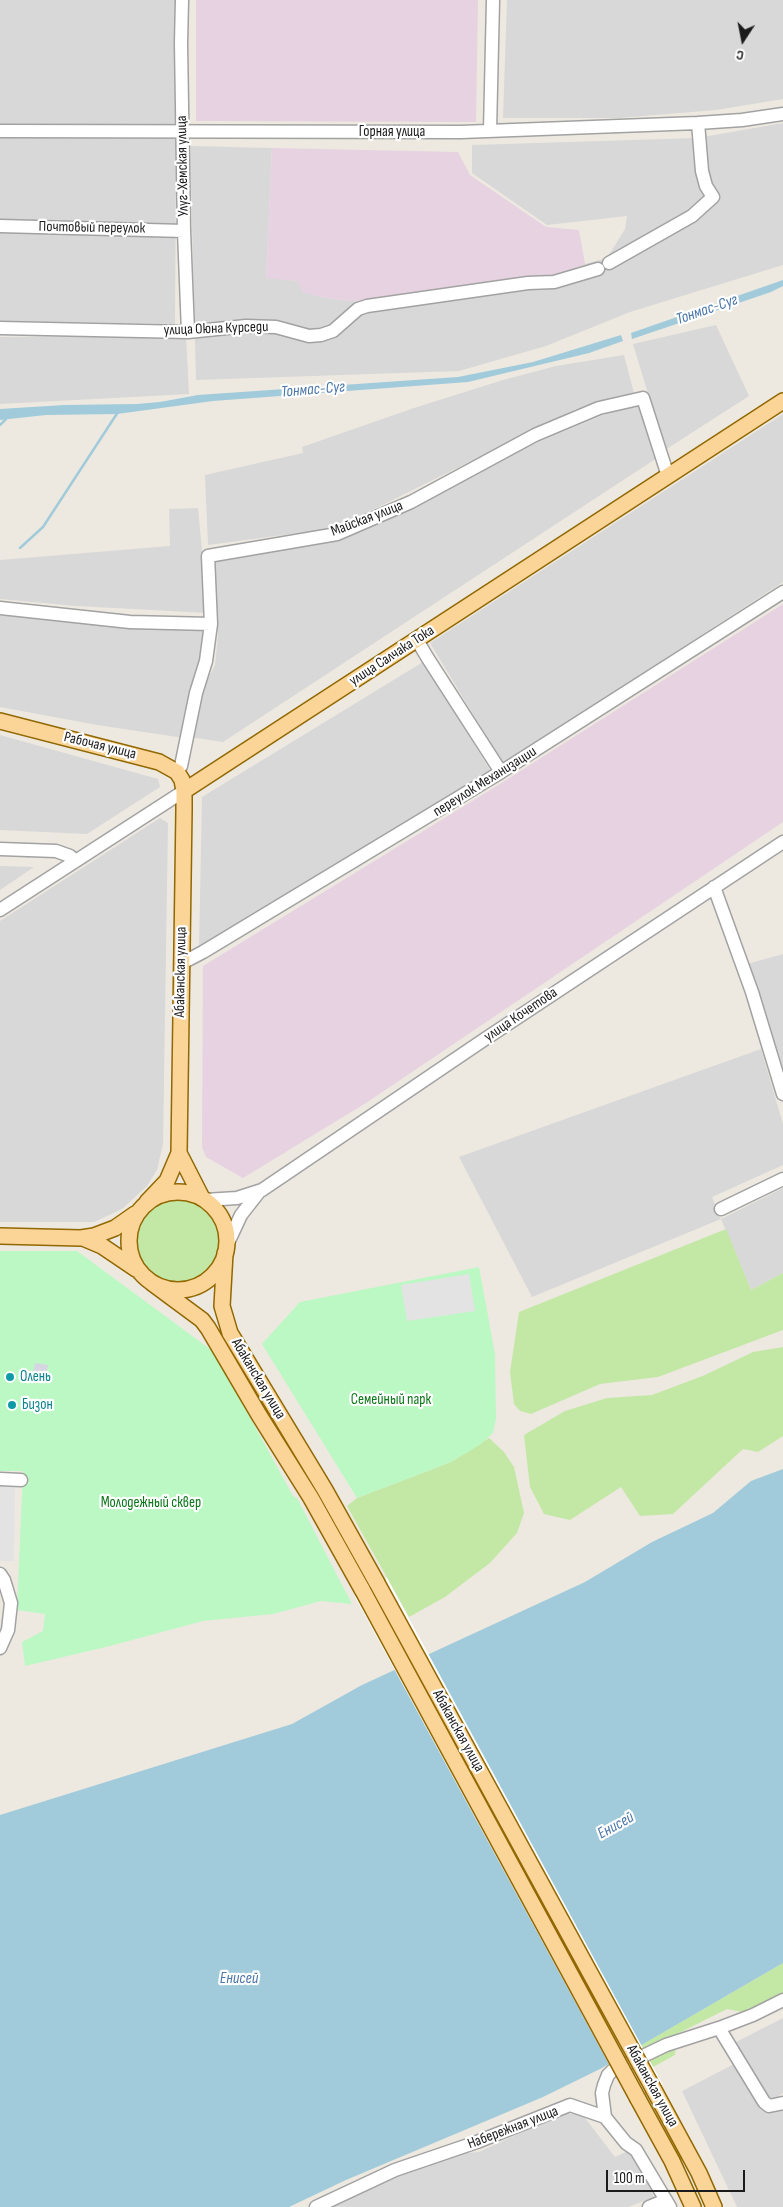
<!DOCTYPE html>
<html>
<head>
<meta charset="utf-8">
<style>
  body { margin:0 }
  #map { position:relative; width:783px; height:2207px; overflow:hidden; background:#ede9e0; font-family:"Sofia Sans Condensed",sans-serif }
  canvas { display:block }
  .north { position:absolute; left:718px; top:15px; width:50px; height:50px; -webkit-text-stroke:4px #fff; paint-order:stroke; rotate:191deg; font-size:14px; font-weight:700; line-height:20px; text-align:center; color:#1b1b1b }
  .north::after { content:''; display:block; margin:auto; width:18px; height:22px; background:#1b1b1b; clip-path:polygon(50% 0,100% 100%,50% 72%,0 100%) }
  .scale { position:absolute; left:606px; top:2170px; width:139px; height:22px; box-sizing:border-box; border:2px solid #1b1b1b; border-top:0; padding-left:6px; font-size:15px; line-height:18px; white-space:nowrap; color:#1b1b1b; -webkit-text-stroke:4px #fff; paint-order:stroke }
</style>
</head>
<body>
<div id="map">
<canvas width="783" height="2207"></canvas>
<div class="north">С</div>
<div class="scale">100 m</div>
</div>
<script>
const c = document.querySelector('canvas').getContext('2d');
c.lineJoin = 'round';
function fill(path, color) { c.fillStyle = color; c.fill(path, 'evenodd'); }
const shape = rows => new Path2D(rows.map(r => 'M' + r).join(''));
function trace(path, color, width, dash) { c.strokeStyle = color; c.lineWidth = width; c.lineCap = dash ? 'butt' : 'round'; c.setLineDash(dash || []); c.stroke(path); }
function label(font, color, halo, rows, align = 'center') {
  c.font = font + ' "Sofia Sans Condensed",sans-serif'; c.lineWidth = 4.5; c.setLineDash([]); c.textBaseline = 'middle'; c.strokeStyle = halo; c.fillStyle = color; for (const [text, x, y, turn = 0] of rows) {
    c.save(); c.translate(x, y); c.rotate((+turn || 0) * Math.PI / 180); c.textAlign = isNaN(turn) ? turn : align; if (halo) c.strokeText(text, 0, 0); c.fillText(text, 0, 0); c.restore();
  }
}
const residential = shape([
  [0,0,177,0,175,324,0,321],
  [507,0,783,0,783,99,716,110,619,118,503,118],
  [783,123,783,265,630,312,546,346,459,371,196,380,190,146,272,148,266,277,298,281,321,297,349,301,429,296,555,277,585,264,607,258,625,229,627,216,547,225,472,173,472,145,697,138],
  [716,325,749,396,665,450,633,344],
  [186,335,189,394,0,404,0,337],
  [624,355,634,393,576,409,336,528,208,545,205,475,303,453,302,447,414,408,503,380,556,366],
  [641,403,657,458,223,742,190,737,200,695,215,665,218,635,214,560,327,540,510,454,603,415],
  [783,414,783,582,503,764,430,643],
  [198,508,208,613,76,606,0,599,0,560,170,546,169,509],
  [0,613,49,619,206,631,184,738,97,725,0,707],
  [423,662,490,770,199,949,202,797],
  [0,735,158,779,160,787,87,834,0,830],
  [160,818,168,823,163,1144,157,1170,147,1186,122,1209,94,1222,0,1222,0,921],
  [0,866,34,867,0,890],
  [783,954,783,1070,747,964],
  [761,1049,783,1124,783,1165,712,1197,721,1219,783,1188,783,1273,751,1290,721,1219,532,1297,459,1157],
  [783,2018,783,2093,776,2098,768,2098,734,2043],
  [738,2062,763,2108,783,2108,783,2207,737,2207,682,2091],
  [562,2114,582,2114,615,2157,630,2150,635,2153,654,2197,628,2207,323,2207,407,2169,452,2154,479,2152]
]);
const industrial = shape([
  [196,0,478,0,476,122,196,121],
  [272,148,458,152,470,175,546,227,579,230,585,264,555,277,429,296,349,301,321,297,302,292,298,281,266,278],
  [783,604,783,822,366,1103,243,1178,206,1157,202,1147,203,966,500,784]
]);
const grass = shape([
  '136 1240a42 42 0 1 1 84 0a42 42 0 1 1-84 0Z',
  [726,1229,751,1290,783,1273,783,1330,658,1377,600,1384,531,1414,520,1411,514,1404,510,1372,519,1312],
  [783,1347,783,1436,758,1452,743,1449,673,1514,640,1516,621,1487,570,1520,544,1514,530,1487,524,1435,565,1411,607,1398,652,1395,705,1375,753,1352],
  [489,1438,504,1452,514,1467,524,1513,517,1533,490,1563,445,1597,409,1617,347,1506,357,1498,451,1462],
  [783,1963,783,1994,742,2012,727,2009,677,2034,675,2055,653,2067,641,2045]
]);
const park = shape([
  [0,1251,77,1251,214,1352,293,1496,297,1498,352,1604,321,1601,273,1614,203,1621,106,1647,25,1666,22,1642,43,1631,45,1614,17,1610,23,1471,0,1471],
  [479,1267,495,1354,496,1419,493,1433,481,1444,451,1462,357,1498,262,1344,300,1302]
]);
const parking = shape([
  [469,1274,475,1311,407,1321,401,1285],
  [0,1481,15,1481,14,1561,0,1561]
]);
const plaza = shape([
  [35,1363,48,1365,46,1379,32,1377]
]);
const water = shape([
  [783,280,783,286,771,292,632,339,631,333],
  [621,335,623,341,589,353,468,382,213,401,117,414,46,415,0,420,0,409,64,405,137,404,160,402,198,395,458,377,533,362],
  [783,1469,783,1963,600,2069,543,2097,346,2180,289,2207,0,2207,0,1815,292,1724,362,1685,585,1582,652,1542,713,1513,751,1481]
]);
const pier = shape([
  [387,1578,663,2085,630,2103,354,1595]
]);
const stream = shape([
  [0,425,6,419],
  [20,548,43,527,118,412]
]);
const minor = shape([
  [182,0,181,43,184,231,188,332],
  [0,131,461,132,698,123,742,120,783,114],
  [490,131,493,0],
  [0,226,184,231],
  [609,263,692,216,713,197,706,186,702,171,698,123],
  [0,328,188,332,246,326,276,327,309,336,321,335,333,331,358,309,367,306,528,283,554,282,598,269],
  [0,608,130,622,211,624],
  [417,640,427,657,501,772],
  [177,772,181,766,196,693,206,661,211,624,208,556,337,534,411,502,535,435,599,408,643,398,668,476],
  [0,849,56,851,70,856,76,861],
  [714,887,752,992,783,1094],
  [0,910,184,791],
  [182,963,203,952,501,772,783,592],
  [205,1200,237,1198,262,1190,485,1039,783,842],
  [721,1209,783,1179],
  [227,1245,241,1215,259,1192],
  [0,1479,21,1480],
  [0,1574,4,1580,11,1603,8,1630,0,1648],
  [719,2028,764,2102,769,2106,783,2103],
  [605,2117,602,2093,604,2085,608,2075,612,2071,666,2045,719,2028,753,2015,783,2000],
  [605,2117,626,2143,636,2150,670,2207],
  [316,2207,395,2170,477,2142,570,2105,605,2117],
  [649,2207,666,2200]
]);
const major = shape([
  [0,721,159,762,177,772,182,780,184,791,184,810,179,1153,167,1181,147,1202],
  [184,791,783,401],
  [179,1153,202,1198],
  '129 1241a49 49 0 1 1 98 0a49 49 0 1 1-98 0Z',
  [0,1236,81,1238,94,1236,115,1228,135,1214],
  [83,1238,102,1246,136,1269],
  [225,1253,222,1306,230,1333,325,1490,377,1583],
  [152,1283,202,1320,208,1328,259,1415,311,1498,363,1591],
  [654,2090,699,2173,714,2207],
  [638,2099,672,2161,693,2207]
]);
const majorBridge = shape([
  [377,1583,654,2090],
  [363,1591,638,2099]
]);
const markers = [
  [10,1377,5,"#0f9aa8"],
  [12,1405,5,"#0f9aa8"]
];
const streetNames = [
  ["Горная улица",392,132],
  ["Улуг-Хемская улица",183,166,-91],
  ["Почтовый переулок",92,228,1],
  ["улица Оюна Курседи",216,329,-2],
  ["Майская улица",367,519,-21],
  ["улица Салчака Тока",392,656,-33],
  ["Рабочая улица",100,746,14],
  ["переулок Механизации",485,782,-32],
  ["Абаканская улица",181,972,-89],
  ["улица Кочетова",521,1015,-34],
  ["Абаканская улица",258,1379,59],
  ["Абаканская улица",458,1731,61],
  ["Абаканская улица",652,2086,61],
  ["Набережная улица",513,2128,-21]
];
const cultureNames = [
  ["Олень",20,1377],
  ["Бизон",22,1405]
];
const parkNames = [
  ["Семейный парк",391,1400],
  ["Молодежный сквер",151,1503]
];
const waterNames = [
  ["Тонмас-Суг",707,310,-19],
  ["Тонмас-Суг",313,390,-5],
  ["Енисей",616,1826,-29],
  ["Енисей",239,1979]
];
fill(residential, '#d9d8d8');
fill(industrial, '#e6d2e1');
fill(grass, '#c3e8a6');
fill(park, '#bcf8c4');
fill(parking, '#e3e3e3');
fill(plaza, '#d6d5e2');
fill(water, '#a1cbdb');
fill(pier, '#fff');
trace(stream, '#a1cbdb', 2.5);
trace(minor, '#a2a2a2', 15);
trace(major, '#916801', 18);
trace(minor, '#fff', 12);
trace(major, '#fbd498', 15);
trace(majorBridge, '#916801', 18, []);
trace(majorBridge, '#fbd498', 15);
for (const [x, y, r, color] of markers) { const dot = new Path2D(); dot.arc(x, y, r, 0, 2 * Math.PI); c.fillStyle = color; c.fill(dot); trace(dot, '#fff', 2); }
label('15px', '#1b1b1b', '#fff', streetNames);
label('15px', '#0d838f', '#fff', cultureNames, 'left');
label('15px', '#0c761a', '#fff', parkNames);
label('italic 16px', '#4975a9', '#fff', waterNames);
</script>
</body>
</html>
